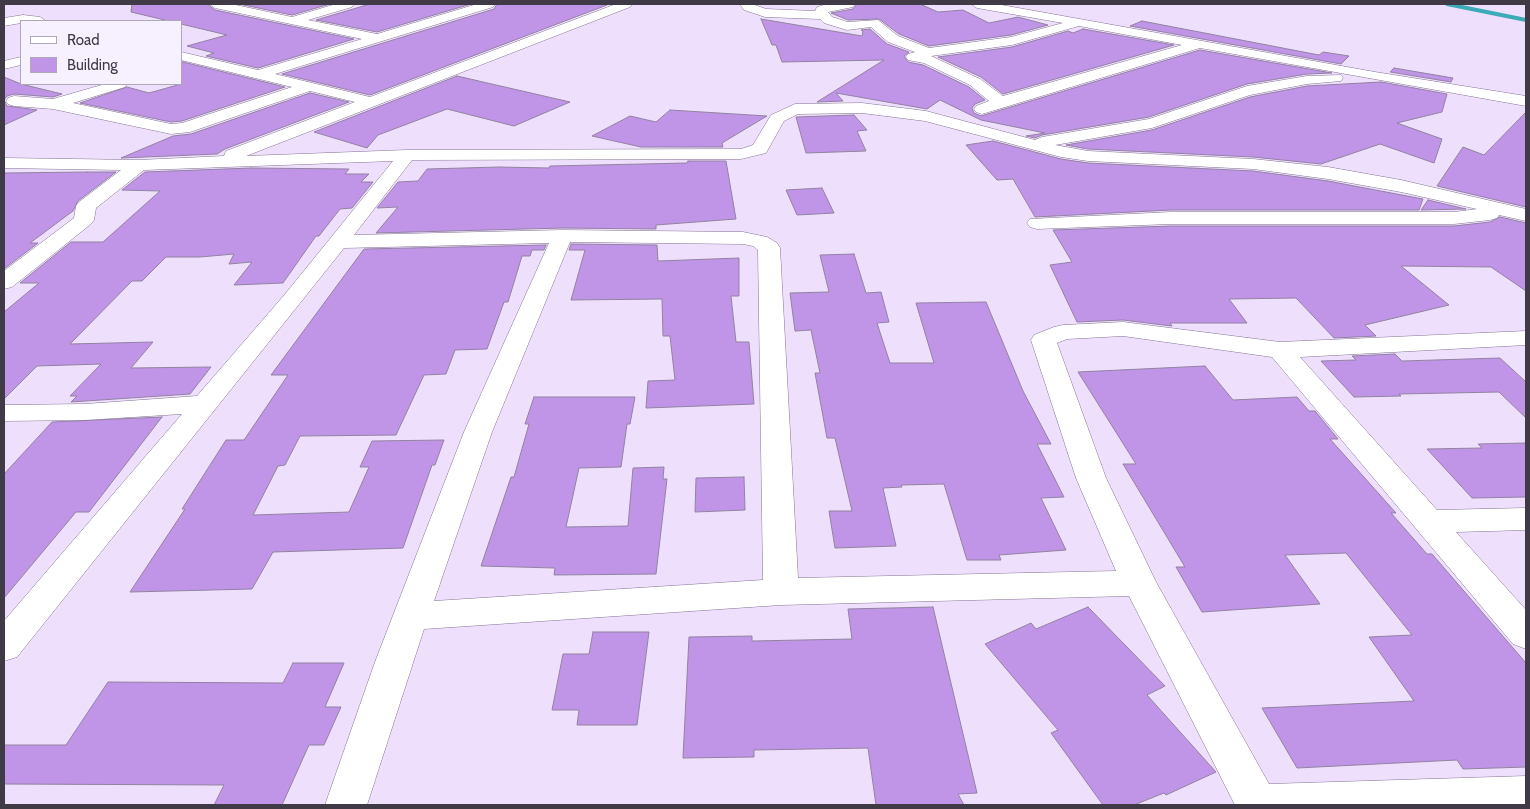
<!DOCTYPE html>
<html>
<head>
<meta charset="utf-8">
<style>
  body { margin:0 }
  #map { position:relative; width:1530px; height:809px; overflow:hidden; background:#eee0fc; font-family:Cabin,sans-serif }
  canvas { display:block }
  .frame { position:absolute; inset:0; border:5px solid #403a47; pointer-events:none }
  .legend { position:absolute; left:20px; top:20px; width:162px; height:65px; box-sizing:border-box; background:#f7f0ff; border:1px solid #aea7b5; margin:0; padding:6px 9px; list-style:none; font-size:15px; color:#403a47 }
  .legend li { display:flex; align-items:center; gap:10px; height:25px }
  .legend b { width:25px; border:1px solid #aea7b5 }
</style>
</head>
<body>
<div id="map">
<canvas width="1530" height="809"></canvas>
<div class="frame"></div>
<ul class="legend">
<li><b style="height:6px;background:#fff"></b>Road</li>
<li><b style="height:14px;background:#c095e7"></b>Building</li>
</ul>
</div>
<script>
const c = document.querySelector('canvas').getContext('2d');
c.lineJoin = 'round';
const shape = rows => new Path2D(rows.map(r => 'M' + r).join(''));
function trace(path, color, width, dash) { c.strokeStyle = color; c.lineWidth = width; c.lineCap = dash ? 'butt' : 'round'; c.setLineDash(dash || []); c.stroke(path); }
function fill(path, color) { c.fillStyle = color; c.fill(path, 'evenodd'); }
const stream = shape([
  [1447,4,1526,20]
]);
const building = shape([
  [132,4,207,4,215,10,354,39,258,68,206,56,214,53,187,46,227,35,181,24,181,21,169,21,131,12,132,4],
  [239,4,330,4,292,15,239,4],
  [370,4,471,4,377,32,316,20,370,4],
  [497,4,606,4,607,5,370,95,282,74,494,9,497,4],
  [857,4,920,4,938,12,963,10,989,23,1018,17,1048,25,1011,35,929,46,899,34,879,19,848,20,831,13,853,9,857,4],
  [761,19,862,36,863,31,861,30,870,29,887,44,909,52,904,56,908,62,923,65,969,87,985,100,975,104,972,108,974,113,981,116,1200,50,1332,73,1307,74,1247,84,1149,117,1042,135,1035,138,1026,136,1045,133,981,120,940,100,927,109,836,93,843,101,817,102,884,60,782,62,776,45,772,45,761,19],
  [1142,21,1319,55,1323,52,1349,56,1341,64,1130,26,1142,21],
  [1083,29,1174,45,1003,94,981,77,938,57,1012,47,1068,31,1073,33,1083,29],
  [183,62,285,87,182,121,171,122,80,103,127,87,149,93,181,84,181,63,183,62],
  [1394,68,1453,78,1451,82,1390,72,1394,68],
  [457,76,570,102,514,126,447,109,378,135,367,148,314,132,457,76],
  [4,77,21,84,62,94,53,97,14,94,7,96,4,100,7,106,37,110,4,125,4,77],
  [1381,82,1447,94,1442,112,1397,123,1442,139,1434,163,1380,144,1321,164,1253,157,1088,149,1066,145,1152,130,1250,97,1307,86,1381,82],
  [310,93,349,102,225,149,217,154,121,158,173,136,191,134,310,93],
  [670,110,767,116,722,143,723,147,641,147,592,136,630,116,656,122,670,110],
  [1526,112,1526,207,1437,186,1463,147,1484,155,1526,112],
  [854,115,867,130,857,131,866,151,806,153,796,117,854,115],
  [993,141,1061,159,1088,163,1253,171,1328,181,1423,199,1419,210,1171,210,1035,217,1013,179,997,180,966,145,993,141],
  [688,161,726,161,736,219,656,225,656,229,562,228,376,233,398,207,377,208,398,182,418,181,427,169,499,167,549,168,550,166,687,163,688,161],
  [251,168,349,169,345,174,369,174,361,182,373,182,352,208,340,209,319,236,316,236,283,283,234,285,252,262,229,264,234,254,200,257,166,257,142,281,132,281,70,344,153,342,131,368,211,367,190,394,71,402,77,396,70,396,101,364,37,366,4,399,4,312,39,283,20,283,71,242,103,242,160,191,122,190,145,172,251,168],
  [87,172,116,172,78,201,73,211,30,243,38,243,4,269,4,173,87,172],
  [822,188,834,213,797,215,786,190,822,188],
  [1428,200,1466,209,1421,210,1428,200],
  [1500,217,1526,223,1526,291,1491,267,1401,266,1449,305,1365,325,1376,336,1334,338,1296,298,1229,299,1247,323,1170,323,1172,326,1123,320,1077,322,1050,265,1072,262,1053,230,1171,226,1454,226,1490,222,1500,217],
  [571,244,657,245,658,261,739,258,739,296,731,296,736,342,749,342,754,404,646,408,648,381,675,380,670,336,663,336,662,299,571,300,585,250,569,250,571,244],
  [546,245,544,250,532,250,530,256,522,256,508,302,504,302,487,349,455,350,446,374,424,375,396,435,300,436,285,465,278,466,253,515,349,512,369,467,360,467,372,441,444,440,435,465,432,465,403,548,273,552,252,589,130,592,185,509,182,509,226,440,244,440,288,375,271,375,364,249,546,245],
  [854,254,866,293,881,292,889,322,877,323,890,363,934,363,916,303,986,302,1023,391,1051,444,1037,444,1064,497,1041,498,1066,550,999,555,1001,560,967,560,944,484,901,485,902,487,883,488,896,546,835,548,829,511,852,511,835,438,827,438,815,373,820,373,811,330,795,331,790,293,829,292,820,255,854,254],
  [1395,354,1402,361,1500,358,1526,382,1526,418,1499,392,1399,394,1401,396,1354,397,1321,361,1356,360,1352,356,1395,354],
  [1205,366,1233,400,1297,397,1309,411,1315,411,1338,439,1330,439,1396,513,1391,513,1427,554,1432,554,1526,663,1526,767,1463,769,1457,760,1297,768,1262,708,1414,701,1369,637,1412,635,1346,553,1285,555,1320,604,1202,612,1176,567,1185,567,1123,464,1136,464,1078,372,1205,366],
  [534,397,635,397,630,424,627,424,621,467,579,468,566,527,628,526,633,468,664,467,663,479,667,479,656,574,554,575,555,568,481,566,511,477,514,477,529,424,525,424,534,397],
  [162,417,89,512,76,512,4,598,4,474,52,422,162,417],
  [1526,443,1526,497,1472,498,1427,449,1482,448,1478,444,1526,443],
  [744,477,745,510,695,512,696,478,744,477],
  [933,607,977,793,958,794,964,805,876,805,868,748,754,750,754,757,683,758,689,637,752,636,752,641,852,639,848,609,933,607],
  [1088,607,1165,686,1147,695,1216,772,1166,795,1164,793,1134,805,1103,805,1051,733,1058,730,985,644,1031,623,1036,629,1088,607],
  [593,632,649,632,637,725,577,725,579,710,552,710,563,654,589,654,593,632],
  [293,663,344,663,325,707,341,707,324,745,309,745,282,805,214,805,224,785,4,784,4,745,66,745,108,682,283,683,293,663]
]);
const street = shape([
  [209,4,231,4,292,17,336,4,354,4,352,7,308,20,377,34,477,4,495,4,493,7,275,74,370,97,616,4,632,4,630,7,246,156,407,150,741,149,753,145,771,115,795,104,862,103,926,111,1035,140,1042,137,1149,119,1247,86,1307,76,1341,75,1343,78,1341,81,1307,84,1250,95,1152,128,1055,145,1088,151,1253,159,1328,167,1401,180,1526,209,1526,221,1499,215,1497,218,1490,220,1454,224,1171,224,1037,229,1030,227,1027,223,1030,219,1171,212,1454,212,1477,209,1401,192,1328,179,1253,169,1088,161,1061,157,925,121,862,113,798,114,784,121,766,153,741,159,412,160,354,235,562,230,743,232,767,237,777,243,780,248,798,578,1116,571,1076,478,1031,340,1034,335,1054,327,1063,325,1123,322,1280,342,1526,331,1526,345,1300,357,1437,510,1526,508,1526,530,1456,532,1526,610,1526,649,1513,644,1272,357,1123,336,1067,339,1057,343,1106,478,1156,582,1269,784,1526,776,1526,805,1235,805,1129,596,781,605,424,629,367,805,325,805,375,662,464,432,549,243,344,248,17,657,4,661,4,621,182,414,85,420,4,421,4,405,85,404,197,396,286,293,393,161,144,170,96,208,94,220,91,224,12,287,4,289,4,271,74,218,76,206,79,202,121,170,4,168,4,158,139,160,224,156,226,151,355,102,310,91,190,132,171,134,53,109,14,106,8,104,6,101,8,98,14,96,53,99,105,84,127,84,125,87,73,103,171,124,182,123,292,87,181,60,181,52,258,70,362,39,215,8,209,4],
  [570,242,743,244,753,246,758,250,763,580,434,601,492,432,570,242],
  [740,4,752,4,766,9,815,11,817,7,827,4,855,4,853,7,828,12,832,17,848,22,878,20,898,36,929,48,1011,37,1063,23,977,8,971,4,996,4,1375,72,1526,96,1526,106,1200,48,982,114,976,112,974,109,976,106,989,101,970,85,924,63,908,60,906,57,908,54,915,52,888,42,871,27,847,30,824,23,820,19,765,17,744,10,740,4],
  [1079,26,1182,45,1003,96,980,79,931,56,1012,45,1079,26],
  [23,15,40,17,46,21,21,21,21,23,4,26,4,18,23,15],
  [21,57,21,65,4,69,4,61,21,57]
]);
trace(stream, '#3daab7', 4);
fill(building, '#c095e7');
trace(building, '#9282a1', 1);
trace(street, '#847493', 1);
fill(street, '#fff');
</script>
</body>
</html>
